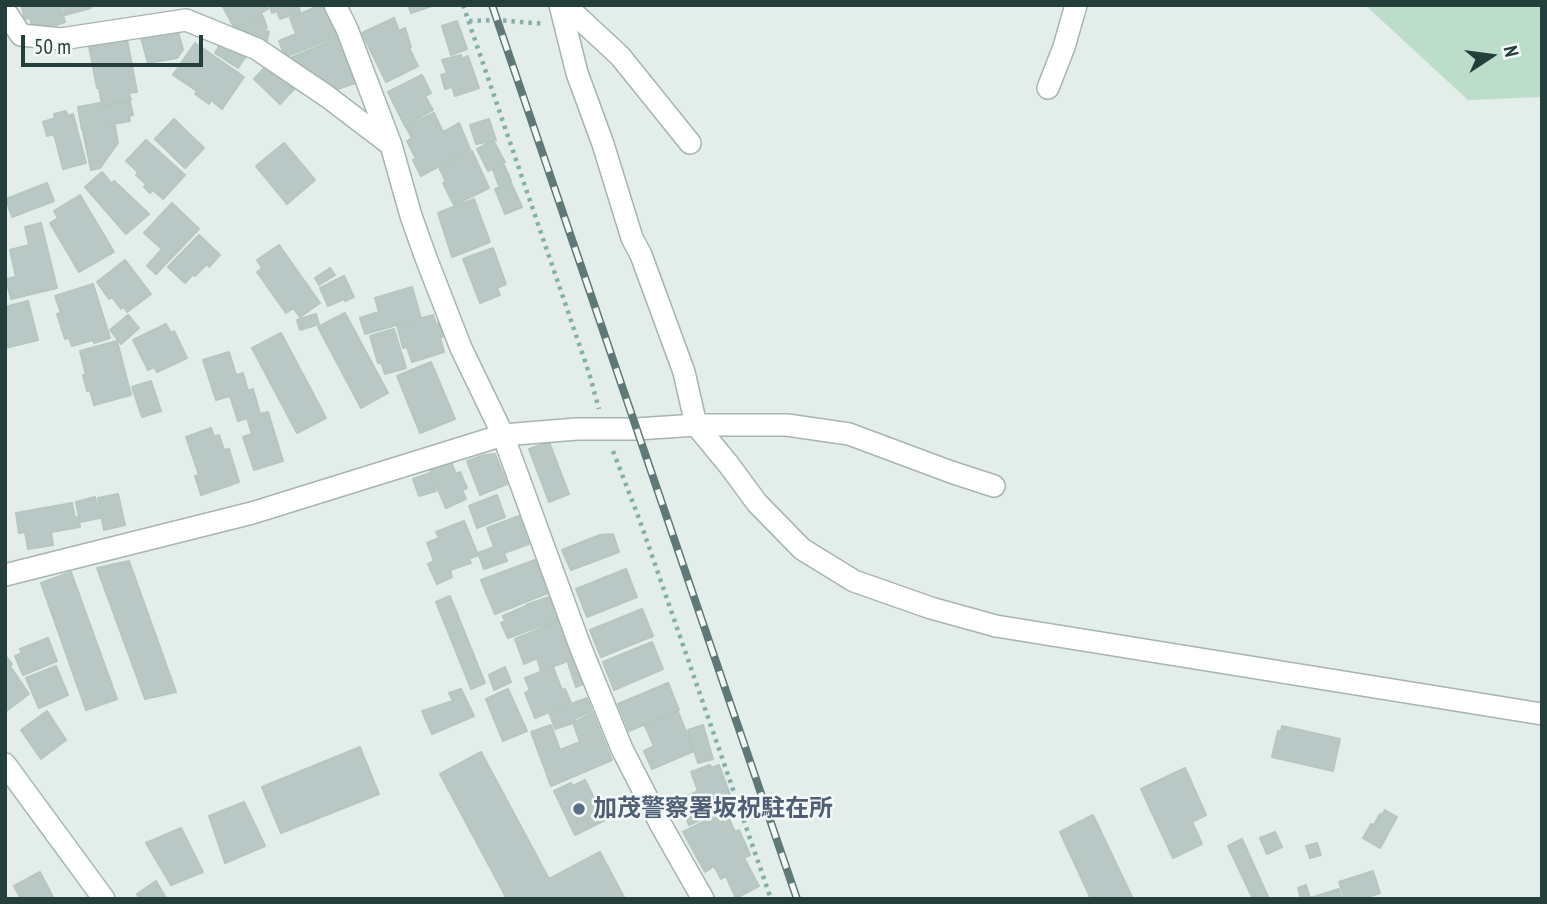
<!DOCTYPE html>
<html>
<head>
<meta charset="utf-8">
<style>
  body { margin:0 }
  #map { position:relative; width:1547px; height:904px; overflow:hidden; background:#e3edea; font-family:"PT Sans Narrow",sans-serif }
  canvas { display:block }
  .frame { position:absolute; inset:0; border:7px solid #233e3b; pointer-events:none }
  .north { position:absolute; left:1456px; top:21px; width:70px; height:70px; -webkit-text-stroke:5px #f4f9f7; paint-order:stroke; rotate:77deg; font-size:19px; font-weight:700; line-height:28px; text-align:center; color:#233e3b }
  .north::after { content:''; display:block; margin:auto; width:24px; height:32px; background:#233e3b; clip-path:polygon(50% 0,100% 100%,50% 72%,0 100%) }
  .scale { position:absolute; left:21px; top:35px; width:182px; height:32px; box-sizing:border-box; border:4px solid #233e3b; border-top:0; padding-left:9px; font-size:21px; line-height:24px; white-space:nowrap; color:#233e3b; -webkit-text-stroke:5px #f4f9f7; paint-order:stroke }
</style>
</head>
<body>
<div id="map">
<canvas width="1547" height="904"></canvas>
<div class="frame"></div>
<div class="north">N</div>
<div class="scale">50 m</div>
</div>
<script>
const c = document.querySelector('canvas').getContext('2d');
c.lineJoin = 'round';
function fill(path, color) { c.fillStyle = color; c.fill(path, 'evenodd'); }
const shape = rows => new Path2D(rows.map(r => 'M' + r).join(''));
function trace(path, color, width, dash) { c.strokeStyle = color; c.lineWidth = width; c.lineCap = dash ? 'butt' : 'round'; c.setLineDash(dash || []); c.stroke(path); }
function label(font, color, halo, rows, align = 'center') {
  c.font = font + ' "PT Sans Narrow","Noto Sans JP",sans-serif'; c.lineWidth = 5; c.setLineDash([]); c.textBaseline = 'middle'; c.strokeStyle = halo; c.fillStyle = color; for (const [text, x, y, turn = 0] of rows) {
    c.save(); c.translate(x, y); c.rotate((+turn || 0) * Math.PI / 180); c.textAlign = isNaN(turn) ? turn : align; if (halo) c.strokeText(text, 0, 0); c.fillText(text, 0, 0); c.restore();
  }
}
const green = shape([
  [1365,5,1542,5,1542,97,1468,100]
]);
const building = shape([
  [21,5,60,5,65,22,34,32,30,18,25,19,21,5],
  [63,5,90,5,91,8,65,15,63,5],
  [222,5,265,5,268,9,261,13,264,19,234,27,222,5],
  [269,5,298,5,300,12,280,19,277,11,272,13,269,5],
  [321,5,325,5,337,36,285,57,279,41,296,34,290,18,321,5],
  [408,5,435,5,411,13,408,5],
  [394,18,399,31,405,28,411,47,409,48,418,66,386,82,362,33,394,18],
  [264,19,267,28,262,29,269,32,266,44,237,30,236,27,264,19],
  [457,21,467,49,451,55,442,26,457,21],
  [178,31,183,50,177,58,148,63,141,38,178,31],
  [224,38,248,53,238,68,215,53,224,38],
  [338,38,355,83,329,92,288,59,338,38],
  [127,39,137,92,129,93,131,100,102,105,99,88,97,88,89,46,127,39],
  [195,43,244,77,222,109,211,100,209,104,195,94,197,91,173,75,195,43],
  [461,55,462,59,468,56,479,88,455,96,452,87,445,89,441,75,447,73,442,60,461,55],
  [271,61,297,86,280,104,254,79,271,61],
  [422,75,431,93,425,96,433,110,405,126,388,92,422,75],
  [130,102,133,115,129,116,130,121,82,130,78,107,100,103,101,107,130,102],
  [66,111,68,116,73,114,86,163,63,169,54,134,47,136,43,122,55,118,54,114,66,111],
  [434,113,443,132,459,123,470,149,421,176,413,160,416,159,407,141,412,138,406,127,434,113],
  [174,119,204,148,185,168,155,139,174,119],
  [489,119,496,140,476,144,470,125,489,119],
  [115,126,118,143,100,168,91,170,83,132,115,126],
  [146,140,185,175,163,199,153,190,150,193,144,187,146,184,136,175,138,172,126,161,146,140],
  [493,140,505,162,488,171,477,149,493,140],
  [284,143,315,180,287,204,256,166,284,143],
  [472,151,489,188,454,205,443,183,446,182,439,167,472,151],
  [504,165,511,181,499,186,493,170,504,165],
  [102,172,111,183,114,181,149,214,126,234,85,187,102,172],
  [47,183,54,201,12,217,6,199,47,183],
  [511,183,522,207,505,214,495,189,511,183],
  [80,195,114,252,79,272,50,223,58,218,54,211,80,195],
  [474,199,490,242,452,257,438,213,474,199],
  [172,203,199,229,156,274,147,266,162,249,144,233,172,203],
  [41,223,57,288,11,299,6,279,16,277,10,250,29,245,25,227,41,223],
  [199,235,220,255,209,267,207,264,195,276,193,274,185,283,168,267,199,235],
  [279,245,320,303,300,317,293,308,286,313,257,272,262,268,257,260,279,245],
  [493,248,506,284,497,288,500,295,480,303,463,259,493,248],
  [125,260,151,294,127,312,124,307,121,309,112,297,109,299,97,282,125,260],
  [330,268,335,275,319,285,315,278,330,268],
  [344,276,354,297,345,301,344,299,328,306,320,288,344,276],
  [93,284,110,338,94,343,93,340,72,346,69,338,65,339,57,314,61,313,55,296,93,284],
  [412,287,421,318,365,334,360,318,379,312,375,298,412,287],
  [28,301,38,340,5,348,5,307,28,301],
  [345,313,388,393,361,408,318,327,345,313],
  [316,314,319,324,300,330,297,320,316,314],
  [128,315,139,328,121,344,110,330,128,315],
  [433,315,436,324,441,323,444,336,440,337,444,352,412,362,407,347,403,348,397,325,433,315],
  [166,324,171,333,174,331,187,358,157,372,154,367,148,370,133,340,166,324],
  [394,329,406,368,385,374,381,362,378,363,370,336,394,329],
  [281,333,326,418,297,433,252,348,281,333],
  [117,341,131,395,94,405,90,390,87,391,83,375,86,375,80,351,117,341],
  [229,352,236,375,243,373,248,391,253,389,260,414,268,412,283,461,254,470,243,437,252,434,247,418,238,421,230,396,216,400,203,360,229,352],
  [431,362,455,419,420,433,397,376,431,362],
  [151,381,161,411,142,417,132,387,151,381],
  [211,428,214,437,219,435,224,450,229,449,239,482,201,495,195,476,199,475,186,437,211,428],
  [549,442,569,494,549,502,529,449,549,442],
  [495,454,507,484,480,495,467,461,484,455,495,454],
  [451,462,456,474,460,472,467,488,462,490,466,499,446,508,430,471,451,462],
  [430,473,436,491,419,496,413,479,430,473],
  [118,494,125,525,104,530,98,498,118,494],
  [497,495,505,517,477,528,469,506,497,495],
  [95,497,100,518,80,522,76,502,95,497],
  [72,503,75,518,78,517,80,527,51,532,53,545,28,549,25,532,19,533,16,513,72,503],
  [519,516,529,544,504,553,507,561,484,569,478,553,494,547,487,528,519,516],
  [464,521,478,555,469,559,471,563,450,570,452,577,437,584,428,564,434,561,427,543,439,538,436,532,464,521],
  [613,534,619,552,571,570,562,550,600,535,613,534],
  [535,560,548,593,495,614,481,580,535,560],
  [129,561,176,692,145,699,97,568,129,561],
  [626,569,637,597,587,617,576,589,626,569],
  [71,572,117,699,86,710,41,583,71,572],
  [450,596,485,683,471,689,436,602,450,596],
  [549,597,557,620,508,638,501,623,505,621,503,616,526,606,526,605,549,597],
  [642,609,653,636,601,657,590,630,642,609],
  [559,621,573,659,541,671,537,658,524,664,515,639,559,621],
  [48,638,57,661,23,675,15,656,22,653,20,649,48,638],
  [652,642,663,669,614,690,603,662,652,642],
  [5,655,12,664,10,666,29,694,5,712,5,655],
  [574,661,583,684,576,687,568,663,574,661],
  [56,666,68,695,39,708,26,678,56,666],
  [505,667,511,682,494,690,489,675,505,667],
  [553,667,562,690,565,689,571,703,535,718,525,693,530,690,525,678,553,667],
  [668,683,679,710,629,731,618,704,668,683],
  [461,689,474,716,432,734,422,711,453,701,449,693,461,689],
  [508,689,527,731,503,741,486,699,508,689],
  [587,698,592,711,574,719,576,722,555,729,549,712,587,698],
  [47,711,66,740,41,759,21,730,47,711],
  [678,712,694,751,652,769,644,751,654,746,645,726,678,712],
  [593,713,612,760,551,786,531,732,551,725,560,750,580,742,573,723,593,713],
  [703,725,713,759,698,763,688,730,703,725],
  [1282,726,1340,739,1333,771,1272,757,1278,731,1281,732,1282,726],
  [360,747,379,794,281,833,262,787,360,747],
  [481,752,549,879,600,852,625,899,507,899,440,774,481,752],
  [710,765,711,768,719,765,733,803,710,813,711,815,689,825,679,800,698,791,691,772,710,765],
  [1185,768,1206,815,1192,822,1202,844,1173,858,1141,789,1185,768],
  [585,780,605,820,575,835,554,791,571,783,573,786,585,780],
  [612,799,618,814,605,820,597,806,612,799],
  [244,802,265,846,225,863,209,816,244,802],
  [1385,810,1397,817,1380,848,1363,838,1371,824,1374,825,1380,814,1382,815,1385,810],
  [725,811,735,832,739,830,750,855,744,858,759,886,736,898,726,876,721,879,714,866,705,872,683,832,725,811],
  [1093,815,1133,899,1091,899,1060,832,1093,815],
  [181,828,203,872,171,885,146,843,181,828],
  [1275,832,1282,847,1267,854,1260,838,1275,832],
  [1242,839,1269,899,1253,899,1228,846,1242,839],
  [1317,843,1321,855,1310,858,1306,846,1317,843],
  [1373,871,1380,893,1362,899,1345,899,1339,882,1373,871],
  [40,872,54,899,21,899,14,886,40,872],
  [156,881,166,898,140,899,137,894,156,881],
  [1306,885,1310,898,1339,889,1342,899,1301,899,1298,888,1306,885]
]);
const path = shape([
  [463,5,589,373,599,409],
  [469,21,497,20,545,24],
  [613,451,640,521,771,899]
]);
const minor = shape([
  [335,5,347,29,391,145,411,216,426,258,461,348,503,435,580,646,622,749,661,825,703,899],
  [560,5,577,73,603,144,632,238,641,255,684,372,696,425,729,465,757,503,802,549,854,581,931,608,996,626,1542,714],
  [565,5,620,56,690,143],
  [5,11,21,35,61,39,186,20,257,49,328,97,391,145],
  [1048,88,1064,47,1076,5],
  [5,575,252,513,503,435,577,429,637,429,696,425,787,425,849,434,951,472,994,486]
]);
const secondary = shape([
  [5,764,104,899]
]);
const rail = shape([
  [492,5,797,899]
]);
const markers = [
  [579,809,7,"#5c6f8a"]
];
const serviceNames = [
  ["加茂警察署坂祝駐在所",593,809]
];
fill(green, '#bdddcb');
fill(building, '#b9c8c4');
trace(building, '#b6c6c2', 2);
trace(minor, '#a6b5b2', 24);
trace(secondary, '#a2b8b4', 24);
trace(path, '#84b0a9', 4.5, [3.5, 5]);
trace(minor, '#fff', 21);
trace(secondary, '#fff', 21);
trace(rail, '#5e7976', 8);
trace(rail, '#f4f9f7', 5, [16]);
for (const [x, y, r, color] of markers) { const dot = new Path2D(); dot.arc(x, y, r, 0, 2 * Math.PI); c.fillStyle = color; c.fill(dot); trace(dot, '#f4f9f7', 2.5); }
label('bold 24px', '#4e5e75', '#f4f9f7', serviceNames, 'left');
</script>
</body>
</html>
